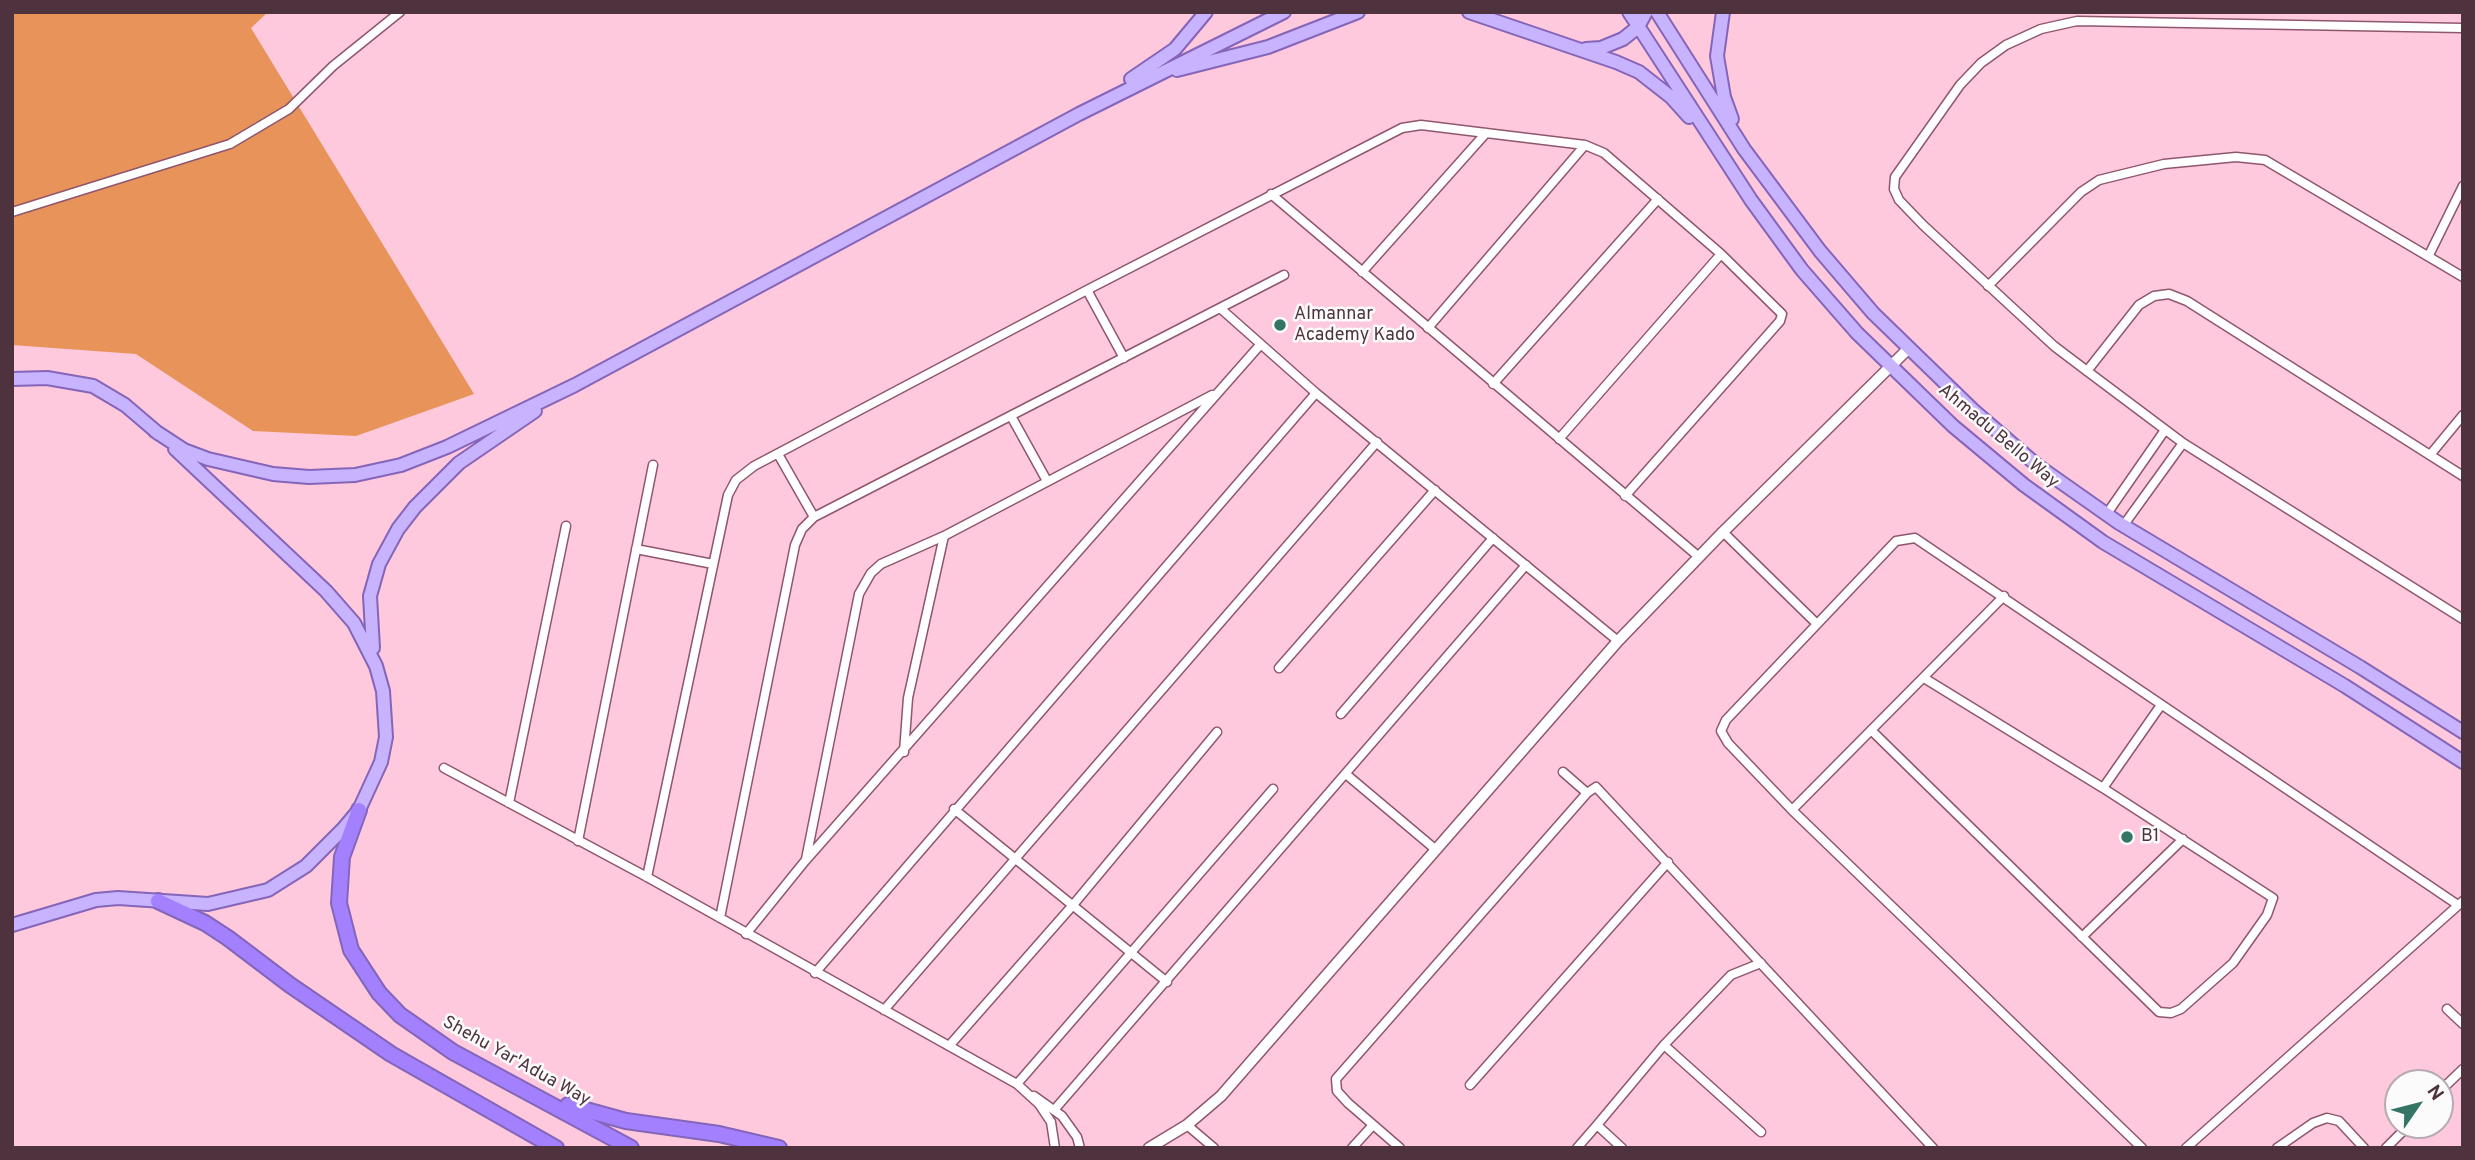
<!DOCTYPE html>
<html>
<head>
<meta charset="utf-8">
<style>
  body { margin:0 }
  #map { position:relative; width:2475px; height:1160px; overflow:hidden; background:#fec9dd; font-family:Overpass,sans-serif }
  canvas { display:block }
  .frame { position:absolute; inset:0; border:14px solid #4e333e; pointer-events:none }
  .north { position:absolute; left:2384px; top:1069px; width:70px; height:70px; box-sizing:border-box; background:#fbfbfb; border:2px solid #b6abaf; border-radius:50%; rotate:55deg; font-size:19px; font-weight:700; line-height:28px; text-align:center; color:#4e333e }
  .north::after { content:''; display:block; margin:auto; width:24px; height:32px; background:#347565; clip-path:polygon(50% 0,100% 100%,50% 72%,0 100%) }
</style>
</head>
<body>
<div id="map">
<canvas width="2475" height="1160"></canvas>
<div class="frame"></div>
<div class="north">N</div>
</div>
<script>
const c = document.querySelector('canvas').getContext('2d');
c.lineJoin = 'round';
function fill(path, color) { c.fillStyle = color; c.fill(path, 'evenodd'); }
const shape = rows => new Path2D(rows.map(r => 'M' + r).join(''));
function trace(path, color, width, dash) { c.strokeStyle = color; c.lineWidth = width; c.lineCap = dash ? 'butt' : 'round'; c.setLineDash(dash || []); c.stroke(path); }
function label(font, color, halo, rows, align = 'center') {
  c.font = font + ' Overpass,sans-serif'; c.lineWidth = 5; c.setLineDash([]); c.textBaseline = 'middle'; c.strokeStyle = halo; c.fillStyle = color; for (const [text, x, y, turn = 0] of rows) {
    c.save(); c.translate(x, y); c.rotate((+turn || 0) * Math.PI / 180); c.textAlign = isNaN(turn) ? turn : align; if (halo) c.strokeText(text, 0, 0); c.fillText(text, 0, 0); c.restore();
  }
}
const green = shape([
  [12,12,268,12,251,28,474,394,356,436,253,431,136,354,12,345]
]);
const stream = shape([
  [2462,1148,2463,1147]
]);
const minor = shape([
  [2463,28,2077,21,2041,29,2006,45,1981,63,1960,85,1895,177,1894,189,1899,200,1923,225,2054,346,2087,371,2183,443,2463,619],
  [1271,194,1699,557],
  [12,212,230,144,289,109,333,66,400,12],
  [2429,255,2463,186],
  [1362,272,1486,133],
  [1988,286,2081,192,2099,180,2164,164,2236,157,2265,160,2463,277],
  [1087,290,1124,358],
  [1220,308,1316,393,1618,641],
  [1428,328,1585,145],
  [2087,371,2139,305,2154,296,2169,294,2187,301,2463,476],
  [1493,384,1658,199],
  [1011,416,1047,481],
  [1559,439,1721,254],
  [2430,455,2463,415],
  [2106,515,2165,430],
  [814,517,1284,275],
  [2123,526,2183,443],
  [1723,532,1816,623],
  [636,549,713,564],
  [1279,668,1435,490],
  [1341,714,1493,538],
  [1872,731,2159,1012,2171,1013,2181,1009,2233,963,2267,915,2273,898,2103,788,1924,678],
  [904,752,908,698,944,536],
  [444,768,647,877,1017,1084,1039,1104,1051,1122,1055,1148],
  [1563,772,1587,793],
  [1347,775,1435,849],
  [2103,788,2161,705],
  [509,803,566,526],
  [954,809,1167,982],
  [1792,810,2004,596],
  [578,841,653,465],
  [806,859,859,594,871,573,881,564,944,536,1212,395],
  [647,877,728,495,736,480,754,466,1087,290,1402,128,1421,125,1486,133,1585,145,1604,153,1721,254,1782,314,1780,321,1625,496],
  [720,918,795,545,802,529,814,517,778,454],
  [746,934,805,861,1260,345],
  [2082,937,2183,839],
  [815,973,1316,393],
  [2447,1009,2463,1024],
  [884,1010,1377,442],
  [1664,1045,1761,1132],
  [949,1046,1073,905,1217,732],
  [1017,1084,1273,789],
  [1470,1085,1668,862],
  [2440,1091,2463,1069],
  [1034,1096,1062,1116,1077,1137,1080,1148],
  [1055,1109,1526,565],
  [1187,1125,1214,1148],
  [1352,1148,1373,1125],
  [1400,1148,1348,1103,1337,1091,1336,1079,1587,793,1596,787,1933,1148],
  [1577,1148,1597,1125],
  [1622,1148,1597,1125,1664,1045,1731,975,1761,963],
  [2142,1148,1792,810,1728,743,1721,731,1726,720,1896,541,1915,538,2458,905],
  [2186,1148,2463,901],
  [2277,1148,2313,1123,2327,1118,2339,1121,2364,1148],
  [2386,1148,2409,1125]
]);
const tertiary = shape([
  [1149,1148,1187,1125,1221,1096,1618,641,1723,532,1908,349]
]);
const primary = shape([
  [1469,12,1616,62,1639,72,1671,97,1689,117],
  [1629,12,1751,200,1802,270,1857,333,1953,426,2024,485,2103,542,2345,686,2463,762],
  [1657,12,1744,149,1820,251,1873,313,1973,410,2038,466,2119,523,2360,667,2463,732],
  [1723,12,1717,56,1724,97,1732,119],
  [1586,49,1601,48,1623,39,1638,27,1646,12],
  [1177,70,1268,47,1358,12],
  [1131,79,1175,49,1206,12],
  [12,379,47,378,93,386,125,405,159,434],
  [155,431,184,450,208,459,273,474,309,477,355,475,401,465,447,447,575,385,1079,114,1284,12],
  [373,648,370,596,379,564,398,529,415,507,459,463,535,411],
  [12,925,96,900,118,898,208,904,268,890,306,866,343,829,359,810,381,762,386,737,383,691,376,666,354,623,326,591,175,449]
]);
const motorway = shape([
  [359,810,342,857,339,903,351,950,379,993,400,1015,453,1052,631,1148],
  [158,901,205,923,228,938,290,985,391,1054,556,1148],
  [568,1105,626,1121,719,1134,779,1148]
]);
const markers = [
  [1280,325,7,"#347565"],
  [2127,837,7,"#347565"]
];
const poiNames = [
  ["Almannar",1294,315],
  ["Academy Kado",1294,336],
  ["B1",2141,837]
];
const streetNames = [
  ["Ahmadu Bello Way",1998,437,40],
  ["Shehu Yar'Adua Way",516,1062,29]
];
fill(green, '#e79359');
trace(stream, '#08b998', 2.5);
trace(minor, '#8f566d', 11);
trace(tertiary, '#8f566d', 13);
trace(primary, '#8565ba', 16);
trace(motorway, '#8565ba', 18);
trace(minor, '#fff', 8);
trace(tertiary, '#fff', 10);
trace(primary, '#c8b3fe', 12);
trace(motorway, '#a380fd', 14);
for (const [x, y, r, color] of markers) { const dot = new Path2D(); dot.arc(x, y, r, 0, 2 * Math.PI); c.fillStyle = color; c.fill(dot); trace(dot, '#fbfbfb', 2.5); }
label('18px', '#4e333e', '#fbfbfb', poiNames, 'left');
label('18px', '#4e333e', '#fbfbfb', streetNames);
</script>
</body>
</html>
